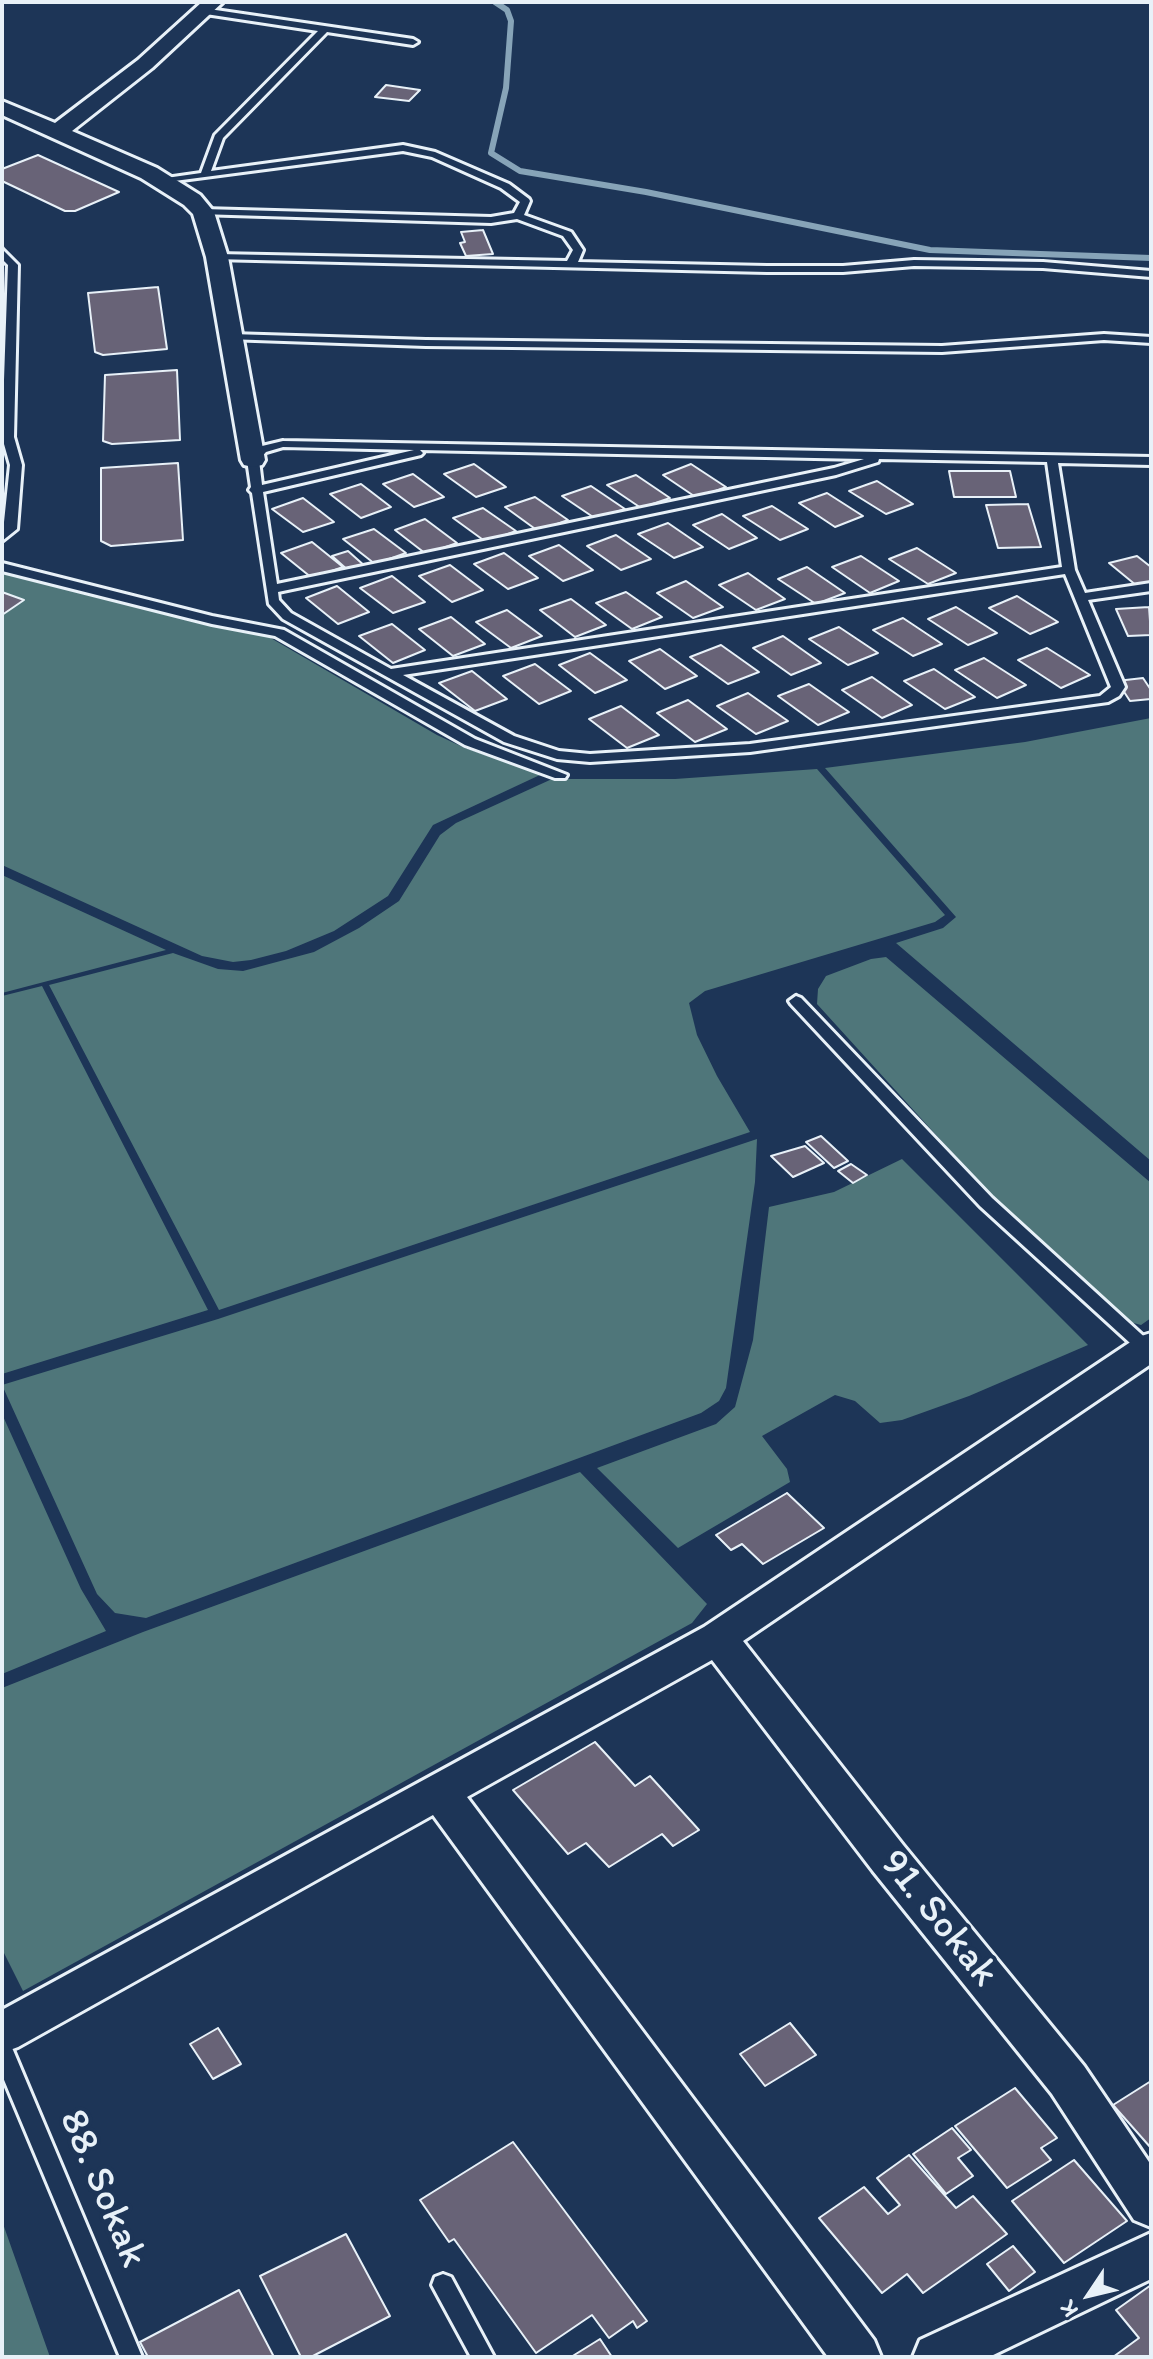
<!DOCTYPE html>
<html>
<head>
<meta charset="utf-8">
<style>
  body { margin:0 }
  #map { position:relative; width:1153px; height:2359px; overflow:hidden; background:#1d3557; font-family:Itim,sans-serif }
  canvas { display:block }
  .frame { position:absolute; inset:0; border:4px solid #e8f1f8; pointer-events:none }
  .north { position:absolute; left:1049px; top:2255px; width:80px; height:80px; -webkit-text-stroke:6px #1d3557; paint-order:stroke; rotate:235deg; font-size:22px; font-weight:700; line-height:32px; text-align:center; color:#e8f1f8 }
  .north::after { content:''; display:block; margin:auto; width:28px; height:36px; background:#e8f1f8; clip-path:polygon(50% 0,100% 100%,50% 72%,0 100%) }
</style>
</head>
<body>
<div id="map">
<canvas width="1153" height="2359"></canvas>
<div class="frame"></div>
<div class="north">K</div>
</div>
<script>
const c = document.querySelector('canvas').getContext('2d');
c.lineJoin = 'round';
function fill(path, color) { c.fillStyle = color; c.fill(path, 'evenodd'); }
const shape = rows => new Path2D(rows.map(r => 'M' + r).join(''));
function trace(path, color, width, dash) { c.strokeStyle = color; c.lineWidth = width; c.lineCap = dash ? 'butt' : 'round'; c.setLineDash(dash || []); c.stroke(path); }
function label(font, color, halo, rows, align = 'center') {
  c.font = font + ' Itim,sans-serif'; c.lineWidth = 8; c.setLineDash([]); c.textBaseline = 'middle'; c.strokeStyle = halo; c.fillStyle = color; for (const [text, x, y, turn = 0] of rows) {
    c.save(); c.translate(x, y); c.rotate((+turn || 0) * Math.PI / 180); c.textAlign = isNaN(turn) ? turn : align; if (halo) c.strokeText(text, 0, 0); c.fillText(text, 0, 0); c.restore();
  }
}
const green = shape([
  [2,564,257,630,437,735,465,748,542,774,433,825,388,896,334,931,286,951,251,960,233,962,202,956,2,865],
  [1151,718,1151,1161,896,943,943,928,956,917,825,768,1025,742],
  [817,769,945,915,935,922,705,991,689,1003,697,1035,717,1076,750,1132,219,1310,49,985,173,953,218,969,243,971,314,952,359,928,399,901,440,835,456,823,552,779,675,779],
  [2,875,166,950,2,993],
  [886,957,1151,1183,1151,1318,1141,1325,1126,1321,1027,1235,817,1004,818,989,826,976,871,959],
  [42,986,208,1310,2,1374,2,996],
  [757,1139,755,1182,726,1388,719,1401,701,1413,146,1618,115,1613,97,1594,2,1385,218,1319],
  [902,1159,1088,1345,969,1396,902,1420,880,1423,855,1401,835,1395,762,1436,787,1469,790,1482,678,1548,597,1468,716,1424,735,1407,753,1340,769,1207,834,1192],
  [2,1414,81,1589,106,1631,2,1674],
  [580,1472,707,1604,692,1623,23,1991,2,1949,2,1688,143,1632],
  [2,2221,50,2357,2,2357]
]);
const stream = shape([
  [495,2,507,10,511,21,506,88,491,153,520,171,646,192,930,250,1151,258]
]);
const building = shape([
  [386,85,420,90,409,101,375,97,386,85],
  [38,155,119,192,75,211,65,211,2,181,2,169,38,155],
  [483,230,493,254,466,256,460,243,465,242,461,232,483,230],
  [158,287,167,349,103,355,95,352,88,293,158,287],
  [177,370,180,440,112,444,103,441,105,375,177,370],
  [178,463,183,540,111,546,101,541,101,468,178,463],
  [474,464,506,487,476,497,444,474,474,464],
  [691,464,726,487,697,498,663,475,691,464],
  [949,471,1010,471,1016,497,954,497,949,471],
  [413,474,444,497,414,507,383,484,413,474],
  [636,475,670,498,641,508,607,485,636,475],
  [877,481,913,504,886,514,849,491,877,481],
  [361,484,391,507,361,518,330,494,361,484],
  [591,486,625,509,596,519,562,496,591,486],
  [827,493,863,516,835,527,799,503,827,493],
  [535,497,568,520,538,531,505,507,535,497],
  [303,498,334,522,303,532,272,509,303,498],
  [1028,504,1041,547,998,548,986,505,1028,504],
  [772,506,808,529,780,540,743,516,772,506],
  [483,508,516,531,486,542,453,518,483,508],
  [722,514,757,538,729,549,693,525,722,514],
  [425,519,457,543,426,554,395,530,425,519],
  [668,523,703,547,674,558,638,534,668,523],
  [374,529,406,553,375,564,343,539,374,529],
  [616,535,651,559,621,570,587,546,616,535],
  [312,542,343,567,312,578,281,553,312,542],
  [559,545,593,570,563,581,529,556,559,545],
  [917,548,956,573,928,584,889,559,917,548],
  [348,551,366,567,350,572,332,556,348,551],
  [504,553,538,578,508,589,474,564,504,553],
  [861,556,899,581,870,593,832,567,861,556],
  [1137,556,1151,567,1151,583,1137,586,1109,563,1137,556],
  [450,565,483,590,452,602,419,576,450,565],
  [807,567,845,593,816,604,778,579,807,567],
  [748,573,785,599,756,610,719,585,748,573],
  [392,576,425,602,393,613,360,588,392,576],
  [686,581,723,607,693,618,657,593,686,581],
  [337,586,369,612,338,624,306,598,337,586],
  [2,592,24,600,2,615,2,592],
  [626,592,662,617,632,629,596,603,626,592],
  [1017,596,1058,622,1030,634,989,608,1017,596],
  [571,599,606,625,575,637,540,610,571,599],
  [956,607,997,633,968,645,928,619,956,607],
  [1149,607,1151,635,1128,636,1116,609,1149,607],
  [507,610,542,636,511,648,476,622,507,610],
  [451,617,485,644,453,656,419,629,451,617],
  [903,618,942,644,913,656,873,630,903,618],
  [392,624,425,650,393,663,359,636,392,624],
  [839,627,878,653,848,665,809,639,839,627],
  [783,636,821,663,791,675,753,648,783,636],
  [721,645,759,672,728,684,690,657,721,645],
  [1047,648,1090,675,1061,688,1018,660,1047,648],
  [660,649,697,676,665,689,629,661,660,649],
  [590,653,627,680,595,693,559,665,590,653],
  [984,658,1026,685,997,698,955,670,984,658],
  [535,664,571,691,539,704,503,676,535,664],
  [934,669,975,697,945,709,904,681,934,669],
  [472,671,507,699,475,711,439,683,472,671],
  [872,677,912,705,882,718,842,690,872,677],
  [1143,678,1151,690,1151,699,1130,701,1117,681,1143,678],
  [809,684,849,712,818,725,778,696,809,684],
  [748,693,788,721,756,734,717,706,748,693],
  [688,700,727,729,695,742,657,713,688,700],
  [621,706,659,735,627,748,589,719,621,706],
  [821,1136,848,1161,834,1168,806,1142,821,1136],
  [805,1146,824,1163,793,1177,771,1156,805,1146],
  [851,1164,867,1175,853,1183,838,1171,851,1164],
  [787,1493,824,1528,763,1564,742,1544,731,1550,716,1535,787,1493],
  [595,1742,635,1786,650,1776,699,1830,673,1846,662,1834,609,1867,586,1843,568,1854,513,1790,595,1742],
  [790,2023,816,2055,765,2086,740,2054,790,2023],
  [218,2028,241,2064,213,2079,190,2044,218,2028],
  [1151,2081,1151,2148,1113,2105,1151,2081],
  [1015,2088,1057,2138,1041,2148,1051,2160,1007,2188,955,2126,1015,2088],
  [952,2128,971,2150,958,2158,973,2176,946,2194,913,2154,952,2128],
  [513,2142,647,2321,637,2328,633,2321,609,2338,592,2315,536,2353,454,2239,449,2242,420,2200,513,2142],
  [909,2155,956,2208,973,2196,1007,2234,923,2293,907,2274,882,2293,819,2218,864,2187,888,2214,900,2205,877,2178,909,2155],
  [1074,2160,1127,2221,1064,2263,1012,2201,1074,2160],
  [346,2234,390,2316,311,2357,301,2357,260,2276,346,2234],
  [1013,2246,1035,2272,1009,2291,987,2264,1013,2246],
  [1151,2285,1151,2357,1113,2357,1139,2338,1116,2310,1151,2285],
  [239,2290,274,2357,148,2357,140,2342,239,2290],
  [600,2339,612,2357,571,2357,600,2339]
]);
const lane = shape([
  [202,8,413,39,418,42,413,45,327,32,223,138,211,171,403,145,435,152,509,184,529,199,530,201,524,215,571,232,583,250,578,262,767,266,843,266,914,260,1043,262,1151,271,1151,277,1043,268,914,266,843,272,767,272,213,259,212,257,217,254,567,261,573,250,563,236,517,219,491,223,199,214,198,212,203,209,491,217,514,213,520,202,501,188,432,157,403,151,159,183,159,179,201,173,215,135,318,31,199,13,197,11,202,8],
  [2,249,18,265,14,437,22,465,17,529,2,541,10,465,2,437,8,265,2,259,2,249],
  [231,334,426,340,942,346,1104,334,1151,337,1151,343,1104,340,942,352,426,346,227,339,225,337,231,334],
  [283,441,1151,457,1151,465,1058,463,1075,570,1085,593,1151,583,1151,591,1088,600,1125,687,1119,696,1108,702,750,752,590,762,557,759,504,742,283,619,269,604,252,493,249,490,251,487,247,460,258,447,283,441],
  [283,447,414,450,262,485,259,460,266,452,283,447],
  [420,450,864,459,834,468,277,584,263,492,421,455,423,453,420,450],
  [879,459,1047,462,1062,567,391,669,291,613,279,600,278,592,836,475,878,462,879,459],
  [1065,574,1111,687,1100,696,750,744,590,754,559,751,514,736,403,675,1065,574],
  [2,563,212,616,284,630,475,739,567,775,565,778,555,778,465,745,275,636,212,624,2,571,2,563],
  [796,996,801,998,992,1198,1151,1343,1151,1354,1141,1353,980,1206,791,1004,789,1001,796,996],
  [2,2041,9,2043,13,2050,142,2357,120,2357,2,2075,2,2041],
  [443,2274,451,2277,494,2357,471,2357,432,2285,435,2277,443,2274]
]);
const street = shape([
  [202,2,223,2,152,68,72,131,157,168,200,195,214,212,228,257,265,460,262,465,253,467,244,465,241,460,206,257,193,214,184,205,141,178,2,115,2,101,55,123,138,60,202,2],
  [1151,1333,1151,1364,743,1641,903,1845,1084,2066,1151,2165,1151,2227,1134,2220,1052,2094,873,1871,712,1660,467,1797,874,2340,881,2357,828,2357,433,1815,18,2047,2,2053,2,2010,704,1627,1138,1337,1151,1333],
  [1151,2233,1151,2279,989,2357,913,2357,920,2340,1151,2233]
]);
const nearStreetnames = [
  ["91. Sokak",938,1919,51],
  ["88. Sokak",102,2189,67]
];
fill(green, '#4f767a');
trace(stream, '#87a4b8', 6);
fill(building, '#686377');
trace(building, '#e8f1f8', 2);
trace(lane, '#e8f1f8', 6);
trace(street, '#e8f1f8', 6);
fill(lane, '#1d3557');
fill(street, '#1d3557');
label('40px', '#e8f1f8', '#1d3557', nearStreetnames);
</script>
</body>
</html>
